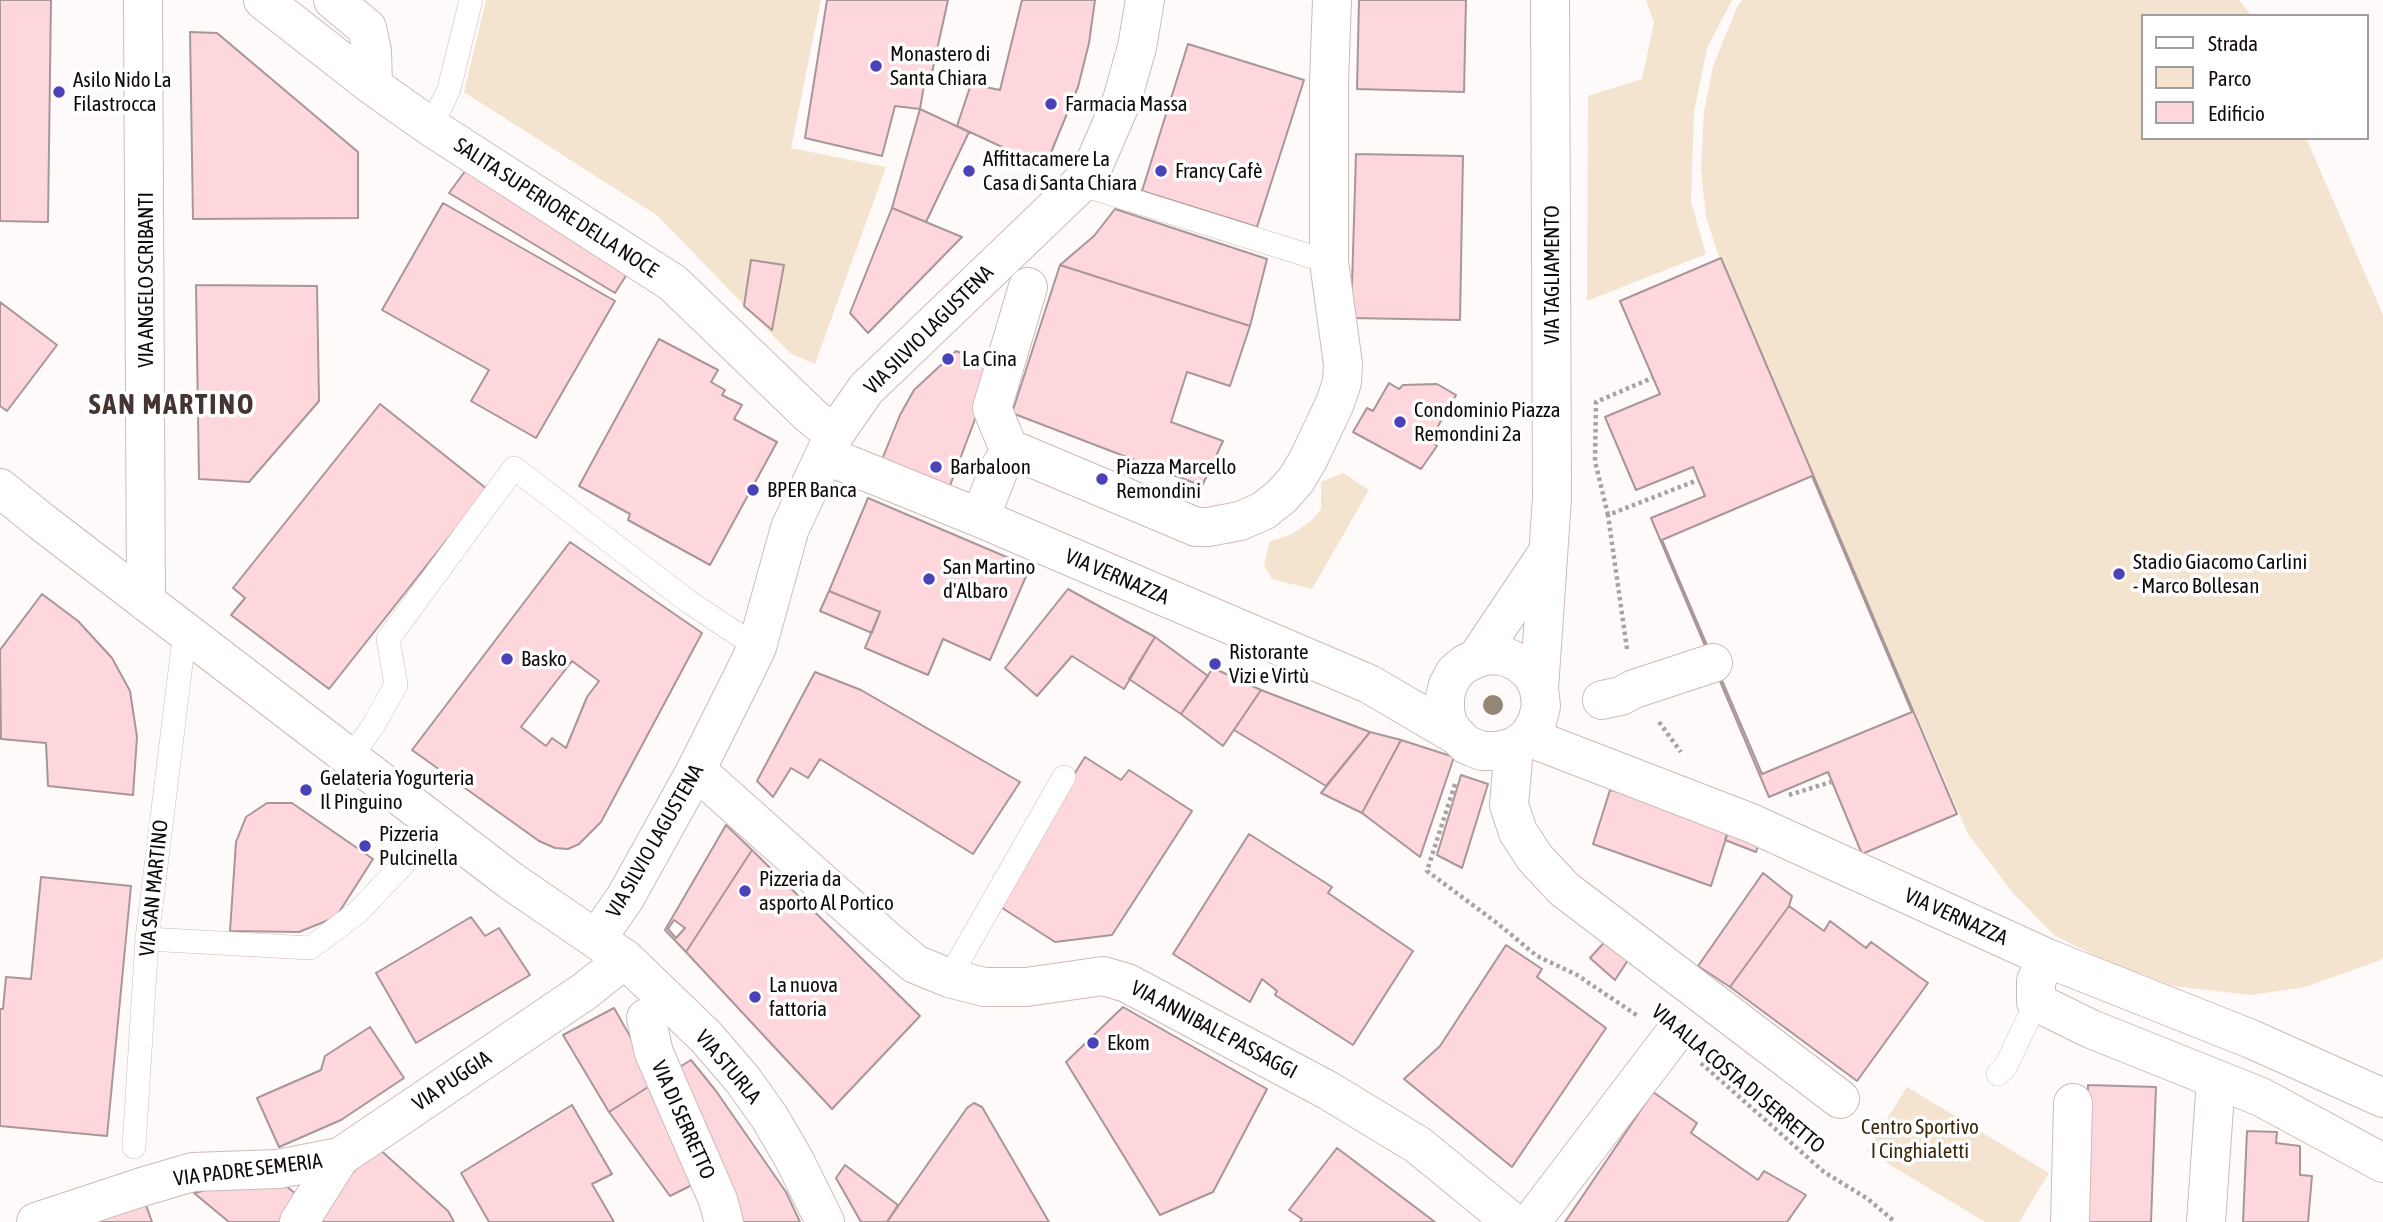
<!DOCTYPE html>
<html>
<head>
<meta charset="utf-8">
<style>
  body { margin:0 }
  #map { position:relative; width:2383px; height:1222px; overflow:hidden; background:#fefaf9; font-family:"Asap Condensed",sans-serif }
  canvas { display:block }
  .legend { position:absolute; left:2141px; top:14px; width:228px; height:126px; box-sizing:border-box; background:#fff; border:2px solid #9f9d9d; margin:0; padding:9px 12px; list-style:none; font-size:21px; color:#100a09 }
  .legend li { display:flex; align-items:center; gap:14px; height:35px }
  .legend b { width:35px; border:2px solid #9f9d9d }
</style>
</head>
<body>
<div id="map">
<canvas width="2383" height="1222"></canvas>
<ul class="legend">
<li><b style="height:9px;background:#fff"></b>Strada</li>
<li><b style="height:19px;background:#f4e3ce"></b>Parco</li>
<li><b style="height:19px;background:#fed7dd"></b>Edificio</li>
</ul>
</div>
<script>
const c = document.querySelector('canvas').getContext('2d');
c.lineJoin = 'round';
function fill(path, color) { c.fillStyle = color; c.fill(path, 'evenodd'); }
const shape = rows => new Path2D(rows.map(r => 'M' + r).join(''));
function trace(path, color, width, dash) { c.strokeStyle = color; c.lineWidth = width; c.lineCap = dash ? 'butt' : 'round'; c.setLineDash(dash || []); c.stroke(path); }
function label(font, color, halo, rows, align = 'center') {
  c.font = font + ' "Asap Condensed",sans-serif'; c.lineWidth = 7; c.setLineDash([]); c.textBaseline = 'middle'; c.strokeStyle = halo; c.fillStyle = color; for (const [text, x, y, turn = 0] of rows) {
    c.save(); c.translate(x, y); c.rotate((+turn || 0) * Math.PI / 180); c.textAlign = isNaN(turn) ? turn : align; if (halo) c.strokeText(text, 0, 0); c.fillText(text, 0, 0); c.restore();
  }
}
const green = shape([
  [486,0,821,0,791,148,886,167,815,364,790,353,658,216,464,92],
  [1646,0,1732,0,1707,48,1694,112,1691,202,1706,254,1587,301,1588,96,1642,79,1654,22],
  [1742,0,2239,0,2252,16,2143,16,2143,138,2306,138,2383,315,2383,958,2381,960,2305,987,2251,995,2173,986,2102,959,2054,935,2013,893,1968,834,1720,260,1706,217,1701,169,1704,111,1713,66,1737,7],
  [1343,473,1369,490,1312,589,1272,579,1264,566,1269,542,1292,534,1311,521,1321,509,1321,482],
  [1907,1087,2049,1173,2019,1222,1985,1222,1867,1151]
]);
const building = shape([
  [0,0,51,0,48,222,0,221,0,0],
  [827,0,948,0,929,86,924,85,920,109,895,106,882,156,805,138,827,0],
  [1022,0,1095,0,1089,43,1078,87,1045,167,957,126,971,84,1000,90,1022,0],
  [1359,0,1466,0,1464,92,1357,89,1359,0],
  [190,32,217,33,358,152,358,218,193,219,190,32],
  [1188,44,1304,80,1257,227,1142,191,1188,44],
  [920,109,969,132,926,222,892,208,920,109],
  [1356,154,1463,156,1460,320,1351,318,1356,154],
  [474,159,636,260,615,293,449,193,474,159],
  [443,203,615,301,536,438,471,401,489,370,382,310,443,203],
  [892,208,962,237,868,333,850,313,892,208],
  [1115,209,1267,259,1250,326,1060,265,1094,236,1115,209],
  [1721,258,1957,814,1862,854,1828,772,1769,797,1651,518,1705,496,1693,467,1636,490,1605,417,1660,394,1620,301,1721,258],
  [751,260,784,265,772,330,744,306,751,260],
  [1060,265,1250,326,1230,386,1187,372,1171,422,1223,441,1202,486,1012,413,1060,265],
  [196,285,317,286,319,401,249,482,199,479,196,285],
  [0,302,57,345,7,411,0,406,0,302],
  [659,339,718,370,711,382,725,390,722,395,742,405,734,419,777,442,710,565,628,520,630,514,579,486,659,339],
  [956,351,995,366,948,491,881,462,900,415,914,390,956,351],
  [1389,383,1399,389,1403,385,1437,384,1456,395,1430,440,1437,446,1421,469,1353,432,1367,408,1373,411,1389,383],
  [380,404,487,489,329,689,231,615,245,598,233,588,380,404],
  [1812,476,1912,712,1762,774,1662,540,1812,476],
  [868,498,1030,567,990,660,943,639,928,675,865,648,880,612,829,591,868,498],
  [570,542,702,633,601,822,579,844,568,849,555,848,539,841,412,750,570,542],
  [572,661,599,681,587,697,566,748,552,738,546,746,521,727,572,661],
  [1068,589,1155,637,1124,689,1072,656,1037,696,1005,668,1068,589],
  [829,591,880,612,872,633,820,611,829,591],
  [42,594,78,621,112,658,130,691,137,737,133,795,48,786,46,743,1,739,0,650,42,594],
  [1155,637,1208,676,1181,714,1129,679,1155,637],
  [1213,668,1261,690,1223,746,1181,714,1213,668],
  [815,672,861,690,1020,782,973,854,820,759,808,778,791,768,773,797,757,781,815,672],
  [1261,690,1370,732,1326,786,1234,730,1261,690],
  [1370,732,1401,740,1362,813,1321,793,1370,732],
  [1401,740,1454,757,1420,857,1362,813,1401,740],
  [1085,757,1121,780,1129,770,1192,811,1112,935,1055,942,993,902,1085,757],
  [1461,775,1488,784,1462,868,1437,855,1461,775],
  [1610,790,1732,819,1711,886,1593,844,1610,790],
  [267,803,292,803,373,859,336,917,299,932,230,931,236,842,246,817,267,803],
  [1732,819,1762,834,1756,852,1725,840,1732,819],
  [726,825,752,850,686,952,665,930,726,825],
  [1249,834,1332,887,1328,893,1413,951,1353,1045,1275,995,1277,991,1262,979,1250,1002,1173,954,1249,834],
  [752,850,920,1016,832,1109,686,952,752,850],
  [1763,873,1792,896,1789,906,1730,987,1698,966,1763,873],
  [41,877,131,886,107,1136,0,1126,0,1009,3,1009,6,977,31,979,41,877],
  [1789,906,1824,931,1830,921,1866,948,1871,942,1928,983,1857,1081,1730,987,1789,906],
  [471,917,485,936,499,928,530,975,416,1043,376,973,471,917],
  [674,920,685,928,676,938,668,929,674,920],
  [1611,935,1634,951,1615,980,1590,958,1611,935],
  [1506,945,1542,969,1537,977,1606,1028,1512,1167,1404,1079,1440,1046,1506,945],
  [1123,1007,1267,1089,1213,1192,1160,1215,1066,1062,1123,1007],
  [614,1008,656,1082,609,1112,563,1035,614,1008],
  [370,1027,404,1078,341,1120,279,1147,257,1098,321,1070,325,1056,370,1027],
  [691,1060,716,1091,786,1192,800,1222,739,1222,670,1073,691,1060],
  [656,1082,698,1182,670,1196,609,1112,656,1082],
  [2088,1085,2156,1087,2151,1222,2083,1222,2088,1085],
  [1653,1092,1697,1123,1691,1133,1758,1180,1764,1171,1806,1195,1787,1222,1565,1222,1653,1092],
  [974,1103,982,1107,1049,1222,887,1222,967,1108,974,1103],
  [572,1105,612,1174,592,1184,614,1222,489,1222,461,1173,572,1105],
  [2247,1131,2277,1132,2276,1143,2300,1146,2300,1175,2312,1176,2308,1222,2243,1222,2247,1131],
  [377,1147,448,1211,454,1222,312,1222,321,1205,377,1147],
  [1337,1148,1349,1157,1435,1222,1300,1222,1302,1219,1289,1210,1337,1148],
  [845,1165,898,1205,887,1222,861,1222,836,1178,845,1165],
  [271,1174,301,1198,284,1222,229,1222,194,1193,271,1174],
  [142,1194,152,1222,63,1222,142,1194]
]);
const path = shape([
  [1608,515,1595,461,1596,402,1652,378],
  [1627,649,1608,515,1698,480],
  [1659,722,1681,752],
  [1455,784,1427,871,1497,923,1537,956,1577,975,1638,1016],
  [1789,795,1831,782],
  [1701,1063,1824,1172,1868,1199,1895,1222]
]);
const lane = shape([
  [431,127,449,89,471,0],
  [1080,184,1329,262],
  [350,758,373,726,396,685,388,639,514,468,689,602,757,647],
  [147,939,310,948,358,912,439,826],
  [949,978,1064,777],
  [1998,1074,2006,1066,2036,1002],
  [134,1147,147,939,185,631]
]);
const street = shape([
  [143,0,146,602],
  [263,0,373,86,431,127,673,283,810,415,834,435],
  [333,0,367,28,372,51,373,86],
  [1010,452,992,408,1028,287],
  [825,455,980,518,1369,684,1456,735,1467,745,1482,751,1498,751,1514,747,1528,737,1537,722,1541,706,1539,689,1532,674,1519,663,1504,656,1490,655,1477,658,1465,664,1455,672,1448,685,1445,697,1445,711,1448,724,1456,735],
  [980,518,1000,467,1010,452,1020,453,1196,527,1208,527,1240,521,1263,511,1282,496,1296,480,1308,460,1335,403,1342,382,1343,364,1329,262,1329,83,1332,0],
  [1477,658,1548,552],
  [1539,689,1552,498,1550,0],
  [1602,700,1621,696,1634,689,1713,663],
  [1528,737,1751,823,2047,958,2251,1039,2383,1098],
  [1514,747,1509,805,1518,832,1535,858,1564,889,1840,1099],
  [696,770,883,937,915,964,949,978,984,987,1026,987,1103,976,1127,983,1329,1091,1418,1145,1512,1222],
  [2047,958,2036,981,2036,1002,2091,1029,2261,1097,2383,1163],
  [646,1018,654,1053,718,1200,724,1222],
  [36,1222,145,1186,193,1172,278,1169,340,1157],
  [299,1222,340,1157,585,991,625,959],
  [1531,1222,1671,1038],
  [2070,1222,2073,1103],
  [2206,1222,2216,1079]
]);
const secondary = shape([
  [0,488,42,522,511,881,625,959,707,1038,743,1080,770,1118,795,1161,825,1222],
  [597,938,625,898,696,770,744,674,757,647,790,528,834,435,866,389,1080,184,1093,167,1122,100,1137,47,1145,0]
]);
const trees = [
  [1493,705]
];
const markers = [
  [876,66,7,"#4b42b9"],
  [59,92,7,"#4b42b9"],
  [1051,104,7,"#4b42b9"],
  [969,171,7,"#4b42b9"],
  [1161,171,7,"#4b42b9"],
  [948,359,7,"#4b42b9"],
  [1400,422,7,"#4b42b9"],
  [936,467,7,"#4b42b9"],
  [1102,479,7,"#4b42b9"],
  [753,490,7,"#4b42b9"],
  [2119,574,7,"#4b42b9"],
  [929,579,7,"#4b42b9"],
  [507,659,7,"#4b42b9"],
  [1215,664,7,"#4b42b9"],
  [306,790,7,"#4b42b9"],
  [365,846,7,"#4b42b9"],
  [745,891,7,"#4b42b9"],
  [755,997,7,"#4b42b9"],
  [1093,1043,7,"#4b42b9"]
];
const poiNames = [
  ["Monastero di",890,54],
  ["Santa Chiara",890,78],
  ["Asilo Nido La",73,80],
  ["Filastrocca",73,104],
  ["Farmacia Massa",1065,104],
  ["Affittacamere La",983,159],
  ["Casa di Santa Chiara",983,183],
  ["Francy Cafè",1175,171],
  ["La Cina",962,359],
  ["Condominio Piazza",1414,410],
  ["Remondini 2a",1414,434],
  ["Barbaloon",950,467],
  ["Piazza Marcello",1116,467],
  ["Remondini",1116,491],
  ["BPER Banca",767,490],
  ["Stadio Giacomo Carlini",2133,562],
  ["- Marco Bollesan",2133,586],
  ["San Martino",943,567],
  ["d'Albaro",943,591],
  ["Ristorante",1229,652],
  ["Vizi e Virtù",1229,676],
  ["Basko",521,659],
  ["Gelateria Yogurteria",320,778],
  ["Il Pinguino",320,802],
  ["Pizzeria",379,834],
  ["Pulcinella",379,858],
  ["Pizzeria da",759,879],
  ["asporto Al Portico",759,903],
  ["La nuova",769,985],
  ["fattoria",769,1009],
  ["Ekom",1107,1043]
];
const streetNames = [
  ["SALITA SUPERIORE DELLA NOCE",556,208,33],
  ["VIA TAGLIAMENTO",1552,275,-90],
  ["VIA ANGELO SCRIBANTI",146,280,-90],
  ["VIA SILVIO LAGUSTENA",929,330,-45],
  ["VIA VERNAZZA",1117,577,23],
  ["VIA SILVIO LAGUSTENA",655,841,-60],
  ["VIA SAN MARTINO",154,888,-84],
  ["VIA VERNAZZA",1956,917,24],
  ["VIA ANNIBALE PASSAGGI",1214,1030,28],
  ["VIA STURLA",728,1067,50],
  ["VIA ALLA COSTA DI SERRETTO",1738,1079,40],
  ["VIA PUGGIA",452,1081,-34],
  ["VIA DI SERRETTO",683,1120,66],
  ["VIA PADRE SEMERIA",248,1170,-7]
];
const parkNames = [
  ["Centro Sportivo",1920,1127],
  ["I Cinghialetti",1920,1151]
];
const districtNames = [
  ["SAN MARTINO",172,405]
];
fill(green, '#f4e3ce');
fill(building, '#fed7dd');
trace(building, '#a89699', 2);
trace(lane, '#cdbbb8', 24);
trace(street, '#cdbbb8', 40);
trace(secondary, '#cdbbb8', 40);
trace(path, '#a8a3a2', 4.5, [3.5, 3.5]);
trace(lane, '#fff', 23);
trace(street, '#fff', 38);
trace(secondary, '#fff', 38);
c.fillStyle = '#938676';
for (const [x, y] of trees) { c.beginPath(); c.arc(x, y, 10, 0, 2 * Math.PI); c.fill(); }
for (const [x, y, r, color] of markers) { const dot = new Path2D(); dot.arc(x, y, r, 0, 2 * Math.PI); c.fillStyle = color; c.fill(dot); trace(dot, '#fff', 2.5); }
label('21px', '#100a09', '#fff', poiNames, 'left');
label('21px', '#100a09', '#fff', streetNames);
label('21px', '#3c280b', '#fff', parkNames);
c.letterSpacing = '2px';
label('bold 28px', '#443533', '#fff', districtNames);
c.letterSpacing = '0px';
</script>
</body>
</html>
